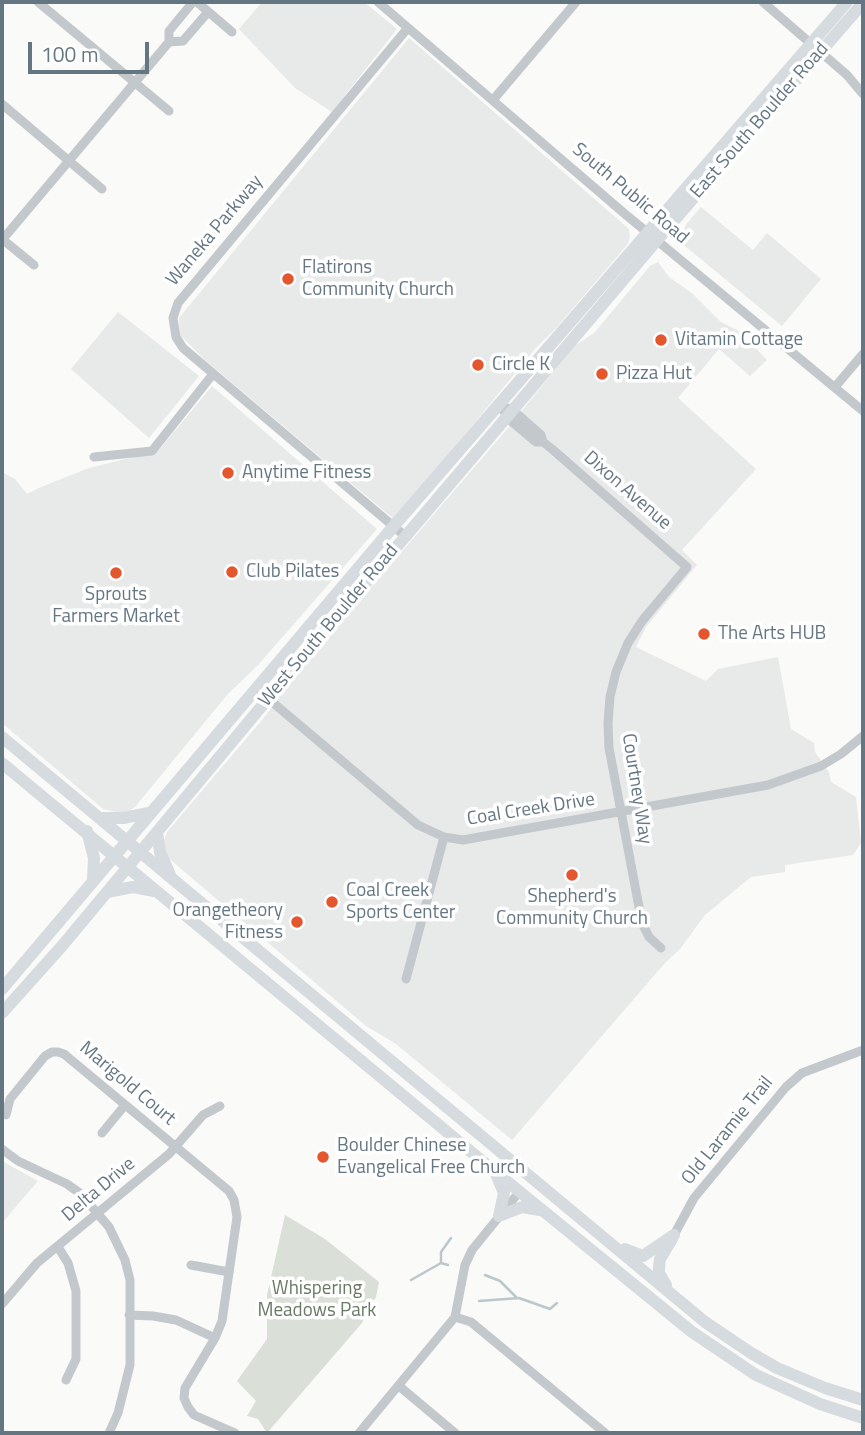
<!DOCTYPE html>
<html>
<head>
<meta charset="utf-8">
<style>
  body { margin:0 }
  #map { position:relative; width:865px; height:1435px; overflow:hidden; background:#fafaf8; font-family:"Titillium Web",sans-serif }
  canvas { display:block }
  .frame { position:absolute; inset:0; border:4px solid #657683; pointer-events:none }
  .scale { position:absolute; left:28px; top:42px; width:121px; height:32px; box-sizing:border-box; border:4px solid #657683; border-top:0; padding-left:9px; font-size:21px; line-height:24px; white-space:nowrap; color:#657683; -webkit-text-stroke:5px #fff; paint-order:stroke }
</style>
</head>
<body>
<div id="map">
<canvas width="865" height="1435"></canvas>
<div class="frame"></div>
<div class="scale">100 m</div>
</div>
<script>
const c = document.querySelector('canvas').getContext('2d');
c.lineJoin = 'round';
function fill(path, color) { c.fillStyle = color; c.fill(path, 'evenodd'); }
const shape = rows => new Path2D(rows.map(r => 'M' + r).join(''));
function trace(path, color, width, dash) { c.strokeStyle = color; c.lineWidth = width; c.lineCap = dash ? 'butt' : 'round'; c.setLineDash(dash || []); c.stroke(path); }
function label(font, color, halo, rows, align = 'center') {
  c.font = font + ' "Titillium Web",sans-serif'; c.lineWidth = 7; c.setLineDash([]); c.textBaseline = 'middle'; c.strokeStyle = halo; c.fillStyle = color; for (const [text, x, y, turn = 0] of rows) {
    c.save(); c.translate(x, y); c.rotate((+turn || 0) * Math.PI / 180); c.textAlign = isNaN(turn) ? turn : align; if (halo) c.strokeText(text, 0, 0); c.fillText(text, 0, 0); c.restore();
  }
}
const built = shape([
  [262,2,364,2,397,29,332,112,295,88,239,29],
  [409,38,629,229,630,238,627,245,557,327,535,349,395,520,206,361,180,335,179,318],
  [701,207,753,250,767,233,821,279,782,326,685,246,683,232,687,223],
  [658,262,669,277,693,294,721,322,739,331,767,360,750,376,719,349,678,398,756,469,682,550,697,565,646,627,636,647,706,681,718,669,778,657,791,729,814,743,815,752,829,772,831,782,856,797,861,843,853,855,785,865,785,872,751,877,705,915,680,949,665,963,512,1140,396,1044,366,1026,166,856,163,844,167,832,267,714,283,690,508,428,573,347,594,333,650,266],
  [118,312,199,376,149,438,71,369],
  [212,386,377,529,259,664,227,695,135,807,124,814,103,809,2,723,2,472,15,479,27,494,41,487,89,468,158,451],
  [2,1161,38,1181,2,1223]
]);
const green = shape([
  [285,1215,325,1239,379,1282,376,1297,368,1309,362,1323,267,1433,258,1419,247,1416,256,1401,237,1381,267,1339,267,1295]
]);
const stream = shape([
  [441,1263,441,1252,451,1238],
  [485,1275,500,1281,516,1297],
  [411,1280,441,1263,448,1265],
  [479,1301,519,1298,550,1309,557,1303]
]);
const minor = shape([
  [38,2,169,111],
  [197,2,232,32],
  [378,2,625,214,863,411],
  [763,2,847,75,863,94],
  [169,42,183,41,208,12],
  [493,100,576,2],
  [2,104,102,189],
  [2,239,34,265],
  [2,240,169,42,169,31,193,2],
  [835,387,863,354],
  [499,405,511,421,536,442,543,442,552,449,687,567,642,621,628,643,616,672,610,697,608,723,609,748,642,923,649,937,661,948],
  [508,408,517,414,541,435,543,442],
  [94,457,152,451,213,374],
  [405,536,183,348,176,337,173,318,178,303,407,29],
  [265,696,418,825,444,837,463,840,768,785,821,766,841,754,863,736],
  [406,979,444,837],
  [6,1115,10,1099,45,1056,52,1052,58,1052,64,1054,229,1191,234,1200,237,1217,222,1321,215,1338,185,1388,184,1398,188,1407,194,1415,235,1433],
  [102,1133,125,1105],
  [2,1149,18,1161,67,1184,81,1194,109,1227,125,1260,130,1280,130,1365,118,1413,109,1433],
  [674,1235,694,1198,786,1087,802,1073,863,1050],
  [58,1247,68,1263,76,1291,76,1359,66,1380],
  [191,1265,229,1272],
  [2,1304,37,1263,169,1154,203,1115,220,1106],
  [129,1315,153,1316,176,1320,215,1338],
  [455,1317,465,1265,472,1250,520,1191],
  [399,1386,455,1433],
  [359,1433,455,1317,471,1322,605,1433]
]);
const major = shape([
  [2,737,705,1322,751,1353,777,1368,825,1388,863,1400],
  [2,763,493,1170,692,1332,756,1375,820,1404,863,1418],
  [99,818,123,818,149,813],
  [87,831,94,858,93,879],
  [157,833,160,852,170,875],
  [107,892,133,887,154,891],
  [2,989,393,527,847,2],
  [2,1013,62,946,276,689,657,240,863,3],
  [496,1174,504,1193,499,1216],
  [499,1216,522,1207,540,1210],
  [625,1249,643,1256,674,1235],
  [666,1285,659,1273,659,1267,660,1259,672,1239]
]);
const markers = [
  [288,279,7,"#e4572e"],
  [661,340,7,"#e4572e"],
  [478,365,7,"#e4572e"],
  [602,374,7,"#e4572e"],
  [228,473,7,"#e4572e"],
  [232,572,7,"#e4572e"],
  [116,573,7,"#e4572e"],
  [704,634,7,"#e4572e"],
  [572,875,7,"#e4572e"],
  [332,902,7,"#e4572e"],
  [297,922,7,"#e4572e"],
  [323,1157,7,"#e4572e"]
];
const streetNames = [
  ["East South Boulder Road",760,121,-49],
  ["South Public Road",630,194,40],
  ["Waneka Parkway",215,231,-50],
  ["Dixon Avenue",627,491,41],
  ["West South Boulder Road",329,626,-50],
  ["Courtney Way",636,789,81],
  ["Coal Creek Drive",531,810,-9],
  ["Marigold Court",127,1084,40],
  ["Old Laramie Trail",728,1131,-51],
  ["Delta Drive",99,1190,-40]
];
const poiNames = [
  ["Flatirons",302,268],
  ["Community Church",302,290],
  ["Vitamin Cottage",675,340],
  ["Circle K",492,365],
  ["Pizza Hut",616,374],
  ["Anytime Fitness",242,473],
  ["Club Pilates",246,572],
  ["Sprouts",116,595,"center"],
  ["Farmers Market",116,617,"center"],
  ["The Arts HUB",718,634],
  ["Coal Creek",346,891],
  ["Sports Center",346,913],
  ["Shepherd's",572,897,"center"],
  ["Community Church",572,919,"center"],
  ["Orangetheory",283,911,"right"],
  ["Fitness",283,933,"right"],
  ["Boulder Chinese",337,1146],
  ["Evangelical Free Church",337,1168]
];
const parkNames = [
  ["Whispering",317,1289],
  ["Meadows Park",317,1311]
];
fill(built, '#e8e9e9');
fill(green, '#dadfd7');
trace(stream, '#bbc7cb', 2.5);
trace(minor, '#c3c8cc', 9);
trace(major, '#d6dbdf', 12);
for (const [x, y, r, color] of markers) { const dot = new Path2D(); dot.arc(x, y, r, 0, 2 * Math.PI); c.fillStyle = color; c.fill(dot); trace(dot, '#fff', 2.5); }
label('19px', '#657683', '#fff', streetNames);
label('19px', '#657683', '#fff', poiNames, 'left');
label('19px', '#687a64', '#fff', parkNames);
</script>
</body>
</html>
